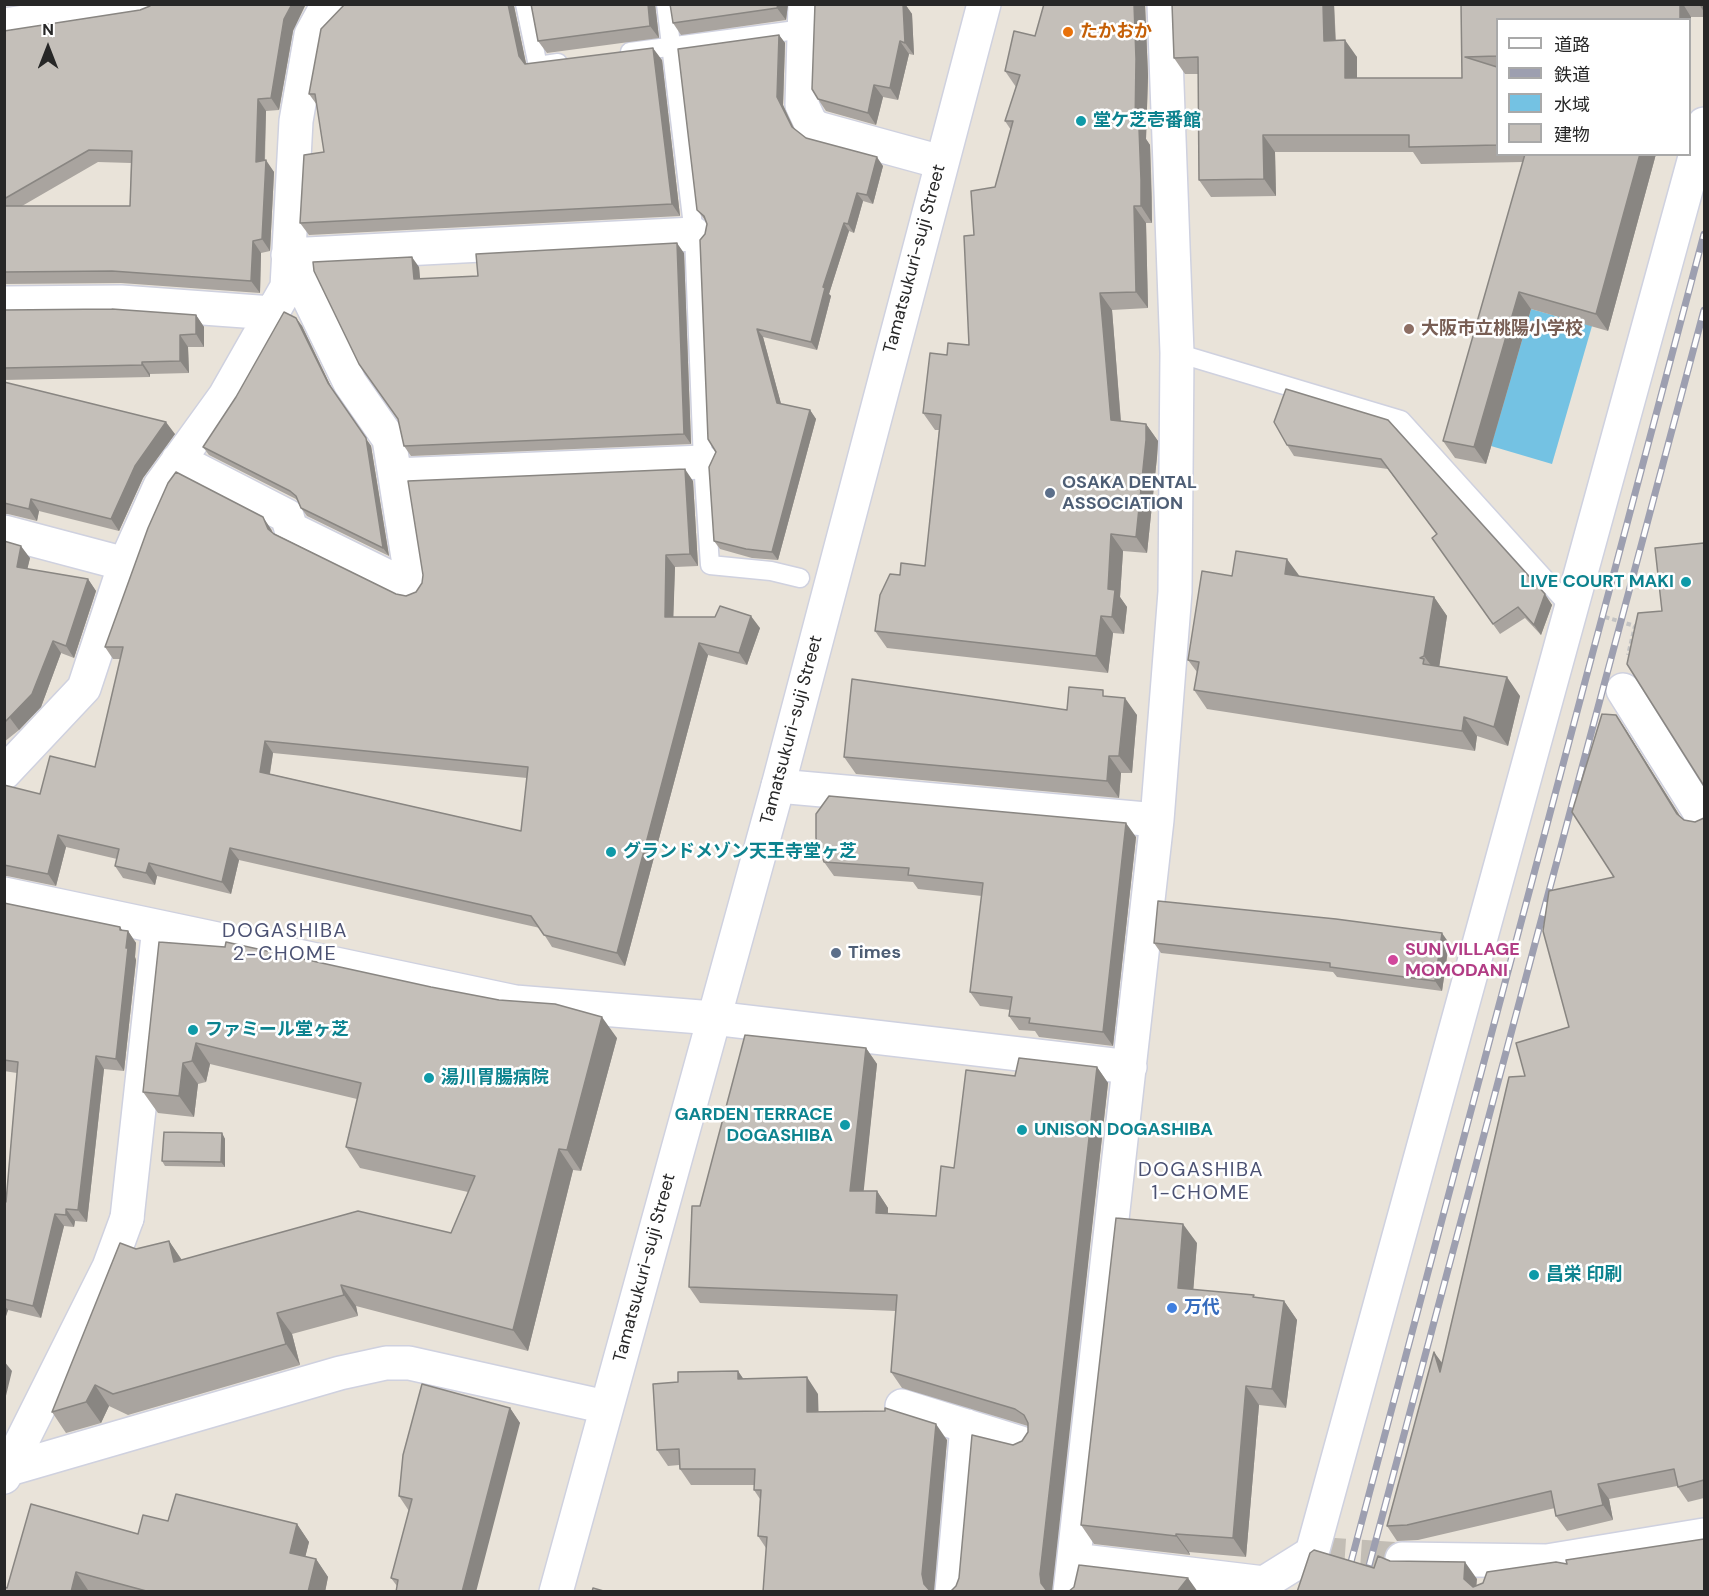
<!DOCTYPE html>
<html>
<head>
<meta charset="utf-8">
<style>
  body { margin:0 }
  #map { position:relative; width:1709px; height:1596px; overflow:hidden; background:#e9e3d9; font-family:"DM Sans","Noto Sans JP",sans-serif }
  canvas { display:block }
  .frame { position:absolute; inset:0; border:6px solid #272727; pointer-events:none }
  .legend { position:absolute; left:1496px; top:18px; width:195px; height:138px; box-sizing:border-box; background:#fff; border:2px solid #a9a9a9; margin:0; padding:8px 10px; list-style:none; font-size:18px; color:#272727 }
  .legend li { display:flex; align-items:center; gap:12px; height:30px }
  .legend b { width:30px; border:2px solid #a9a9a9 }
  .north { position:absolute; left:18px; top:18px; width:60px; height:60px; -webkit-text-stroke:4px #fff; paint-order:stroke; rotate:0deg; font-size:16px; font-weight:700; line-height:24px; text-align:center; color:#272727 }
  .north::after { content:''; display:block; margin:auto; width:21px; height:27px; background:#272727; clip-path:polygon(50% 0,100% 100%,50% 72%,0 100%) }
</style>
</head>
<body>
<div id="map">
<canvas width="1709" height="1596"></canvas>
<div class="frame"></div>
<ul class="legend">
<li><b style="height:8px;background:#fff"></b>道路</li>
<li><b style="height:8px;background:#9d9fb0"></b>鉄道</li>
<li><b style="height:16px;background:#74c2e3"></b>水域</li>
<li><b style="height:16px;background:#c4bfb9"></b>建物</li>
</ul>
<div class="north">N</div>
</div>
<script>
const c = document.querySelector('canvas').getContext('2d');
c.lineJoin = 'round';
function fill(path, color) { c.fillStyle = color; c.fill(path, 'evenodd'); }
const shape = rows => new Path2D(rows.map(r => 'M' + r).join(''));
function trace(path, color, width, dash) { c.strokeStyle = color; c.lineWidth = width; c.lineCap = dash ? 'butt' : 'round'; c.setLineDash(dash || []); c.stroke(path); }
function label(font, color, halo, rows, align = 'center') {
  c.font = font + ' "DM Sans","Noto Sans JP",sans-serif'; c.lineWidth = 5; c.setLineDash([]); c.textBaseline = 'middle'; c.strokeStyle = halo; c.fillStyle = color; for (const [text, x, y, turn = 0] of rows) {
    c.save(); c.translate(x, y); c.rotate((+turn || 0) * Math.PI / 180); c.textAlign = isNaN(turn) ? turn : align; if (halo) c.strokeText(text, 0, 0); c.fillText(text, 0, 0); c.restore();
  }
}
const water = shape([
  [1531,309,1592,326,1552,464,1491,446]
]);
const minorTunnel = shape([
  [1312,1553,1402,1559]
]);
const path = shape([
  [1605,617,1635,626,1628,655]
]);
const service = shape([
  [525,4,538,66,558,63],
  [666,4,694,234,703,462,710,565,771,571,800,578],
  [630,52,804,29],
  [1177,353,1401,420,1571,608]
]);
const minor = shape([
  [805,4,802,105,810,122,817,128,941,162],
  [4,25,146,4],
  [4,303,121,302,272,313],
  [178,460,287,516,291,529,413,589,389,439,350,383,288,255,694,234],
  [395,475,703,462],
  [4,532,125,564],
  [1623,690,1704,819],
  [4,773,84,688,125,564,160,486,225,396,287,287,296,121,311,35,328,4],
  [778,786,1157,820],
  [4,894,515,1002,713,1018,1130,1067],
  [127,1218,159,927],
  [902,1406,1021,1443],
  [6,1470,340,1373,386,1363,409,1363,606,1407],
  [1312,1553,1704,124],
  [1402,1559,1547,1561,1704,1535],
  [1074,1560,1264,1583],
  [952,1592,967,1426],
  [1070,1592,1157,820,1175,592,1177,353,1164,4]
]);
const tertiary = shape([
  [4,1477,109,1267,127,1218],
  [556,1592,778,786,984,4],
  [1257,1592,1264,1583,1312,1553]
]);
const rail = shape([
  [1343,1592,1704,234],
  [1362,1592,1704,310]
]);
const wall = shape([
  [345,4,515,4,514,6,526,64,662,60,680,216,309,235,300,223,324,152,317,105,309,94],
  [531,4,655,4,659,38,547,53,538,41],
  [788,4,786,20,681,35,673,23],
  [815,4,905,4,912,14,914,55,909,54,898,100,883,97,876,125,826,111,818,99],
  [1145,4,1148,76,1146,139,1150,145,1152,197,1152,223,1146,223,1148,308,1112,310,1121,421,1146,424,1158,441,1157,457,1147,553,1123,551,1120,597,1127,607,1124,634,1113,633,1108,673,887,648,875,631,900,575,925,566,939,430,935,430,923,413,947,355,969,345,974,235,995,187,1011,130,1005,121,1016,87,1005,71,1035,36],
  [1172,4,1334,4,1336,41,1357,57,1357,78,1462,78,1461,4,1704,4,1704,17,1691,17,1691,69,1689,69,1689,20,1497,20,1497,154,1656,154,1608,331,1531,309,1486,464,1455,458,1443,441,1523,162,1421,164,1413,152,1275,152,1276,196,1211,197,1199,180,1198,74,1185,74,1174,58],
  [4,31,293,31,279,110,266,111,265,161,274,172,270,251,261,253,260,293,121,283,4,284],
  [98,162,131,163,130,206,22,206],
  [779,35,785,43,783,105,795,130,806,138,883,166,873,204,863,201,854,233,849,231,829,294,831,296,817,350,763,337,781,404,810,410,816,419,778,560,752,558,720,549,714,541,716,452,705,234,707,224,705,220,697,210],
  [684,253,691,444,411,456,404,446,419,267,420,279,478,276],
  [4,310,196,315,204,327,204,347,188,347,189,373,150,374,150,377,4,380],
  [296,318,302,326,333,391,371,446,389,556,307,516,301,508,298,502,296,499,209,455,203,447],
  [4,382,175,434,143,478,119,531,39,511,37,521,8,514,4,514],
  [1388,420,1552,605,1541,635,1525,618,1500,634,1432,538,1437,534,1388,469,1294,456,1287,445],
  [693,481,698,566,675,567,673,617,760,628,747,665,708,655,625,966,552,947,540,928,239,860,231,894,157,876,155,885,123,878,115,866,117,859,66,847,56,886,7,876,4,876,4,785,40,794,95,767,121,659,113,659,105,647,271,529,273,533,396,594,406,596],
  [273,753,527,778,521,831,270,774],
  [4,541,30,558,27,569,88,579,96,591,74,658,61,653,41,707,19,730,4,742],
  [1232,576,1299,576,1434,597,1447,616,1439,666,1520,696,1508,746,1477,736,1475,751,1207,709,1194,690,1197,672,1188,660],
  [1108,697,1137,715,1132,773,1121,773,1119,798,856,774,844,757,1067,710],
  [1616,715,1626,730,1680,816,1684,820,1695,822,1704,818,1704,1498,1688,1502,1677,1486,1609,1499,1613,1520,1567,1531,1556,1516,1555,1508,1418,1540,1397,1541,1387,1526,1442,1362,1525,1076,1569,1027,1614,877],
  [1136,837,1113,1046,1039,1037,1035,1031,1019,1030,1009,1016,1010,1010,980,1006,970,992,982,896,918,889,913,882,834,876,824,862],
  [4,903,120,927,122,930,128,931,136,943,135,957,136,960,124,1071,104,1069,87,1222,75,1221,74,1227,64,1226,41,1318,8,1310,4,1322,4,1202,6,1202,17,1073,4,1071],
  [159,942,617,1038,581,1171,573,1170,528,1351,356,1306,358,1316,292,1334,300,1365,128,1415,109,1406,101,1423,66,1433,52,1412,136,1249,169,1241,182,1260,451,1233,468,1192,360,1168,346,1147,357,1099,210,1064,206,1082,198,1084,194,1117,158,1113,143,1092],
  [1154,943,1449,943,1442,991,1337,977,1333,972,1161,953],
  [866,1048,877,1064,863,1191,877,1191,888,1208,888,1214,936,1216,954,1168,1015,1076,1097,1067,1108,1083,1051,1590,956,1586,1013,1445,1022,1441,1028,1432,1028,1426,902,1388,891,1372,896,1311,700,1303,689,1287,700,1206],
  [222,1133,225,1139,225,1167,165,1166,162,1161],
  [1197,1243,1193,1290,1284,1301,1297,1320,1286,1408,1259,1405,1246,1557,1189,1552,1190,1555,1094,1544,1081,1525],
  [738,1371,743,1379,818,1394,818,1412,947,1440,933,1590,766,1548,758,1536,760,1499,754,1490,754,1485,691,1485,680,1469,679,1465,668,1466,657,1450,678,1382],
  [510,1408,520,1423,397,1586,391,1578,409,1511,399,1496],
  [168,1521,297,1524,309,1542,305,1557,316,1559,328,1577,325,1592,95,1592,88,1590,7,1588]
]);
const shadedWall = shape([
  [292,4,306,4,293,31,279,110,271,98,284,19],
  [508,4,515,4,514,6,527,68,519,56],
  [648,4,655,4,659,38,650,26],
  [778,4,788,4,786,20,777,8],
  [903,4,905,4,912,14,914,55,905,43],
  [1134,4,1145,4,1148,76,1146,139,1150,145,1152,223,1141,206,1135,128],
  [1323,4,1334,4,1336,58,1324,41],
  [1680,4,1683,4,1691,17,1691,69,1689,66,1689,20,1680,20],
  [1699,4,1704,4,1704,12],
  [779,35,785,43,783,105,797,136,792,127,777,97],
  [1345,40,1357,57,1357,95,1345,78],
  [900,41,909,54,898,100,890,88],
  [653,48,662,60,680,216,672,204],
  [874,85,883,97,876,125,868,113],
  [258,99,266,111,264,174,256,162],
  [1263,135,1275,152,1276,196,1264,179],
  [1640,154,1656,154,1608,331,1596,314],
  [877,157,883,166,873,204,867,195],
  [266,160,274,172,270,251,262,239],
  [857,193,863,201,854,233,848,224],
  [1134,206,1146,223,1148,308,1136,292],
  [844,223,849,231,829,294,831,296,817,350,811,342,823,287],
  [253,241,261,253,260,293,251,281],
  [677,243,684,253,691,444,684,434],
  [412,257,419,267,421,289,414,279],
  [1519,292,1531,309,1486,464,1474,447],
  [1100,293,1112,310,1122,437,1111,420],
  [196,315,204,327,204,347,196,334],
  [296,318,302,326,333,391,371,446,389,556,383,548],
  [757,329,763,337,783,411,777,403],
  [180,335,188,347,189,373,180,361],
  [142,362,150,374,150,377,142,365],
  [810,410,816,419,778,560,772,552],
  [166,422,175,434,143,478,119,531,111,519,135,466],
  [1146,424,1158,441,1157,457,1147,553,1136,537],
  [685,469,693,481,698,566,690,554],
  [31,499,39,511,37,521,29,509],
  [263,517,271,529,276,541,268,529],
  [1111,534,1123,551,1120,597,1127,607,1124,634,1112,617,1108,589],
  [21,546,30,558,25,579,17,567],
  [666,555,675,567,673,629,665,617],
  [1287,559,1301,578,1285,574],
  [88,579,96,591,74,658,66,646],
  [1545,594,1552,605,1541,635,1534,625],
  [1434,597,1447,616,1438,675,1424,656],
  [751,616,760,628,747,665,739,653],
  [1101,616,1113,633,1108,673,1096,656],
  [53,641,61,653,41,707,19,730,10,718],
  [699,643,708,655,625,966,617,953],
  [1507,677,1520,696,1508,746,1494,727],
  [1125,698,1137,715,1132,773,1119,756],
  [1616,715,1626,730,1688,829,1677,814],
  [1464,717,1477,736,1475,751,1462,731],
  [265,741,273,753,268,784,260,772],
  [1109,756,1121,773,1119,798,1107,781],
  [1126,823,1136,837,1113,1046,1103,1032],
  [58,835,66,847,56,886,48,874],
  [230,848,239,860,231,894,222,882],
  [149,863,157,876,155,885,146,873],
  [120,927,127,938,128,931,136,943,135,957,136,960,124,1071,116,1059,126,948,120,930],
  [1442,933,1449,943,1442,991,1435,981],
  [602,1017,617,1038,581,1171,567,1150],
  [196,1043,210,1064,206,1082,192,1061],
  [866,1048,877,1064,862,1207,850,1191],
  [96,1056,104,1069,87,1222,78,1210],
  [183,1063,198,1084,194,1117,179,1096],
  [1097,1067,1108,1083,1052,1592,1047,1592,1041,1583,1040,1574],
  [222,1133,225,1139,225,1167,221,1162],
  [559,1149,573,1170,528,1351,513,1330],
  [877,1191,888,1208,887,1229,876,1213],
  [66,1209,75,1221,74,1227,66,1215],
  [55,1214,64,1226,41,1318,33,1306],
  [1183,1224,1197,1243,1192,1307,1178,1288],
  [169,1241,183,1262,174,1262],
  [341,1285,356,1306,358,1316,344,1295],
  [1284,1301,1297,1320,1286,1408,1272,1389],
  [4,1305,8,1310,4,1322],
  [277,1313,292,1334,300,1365,286,1344],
  [1434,1352,1445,1367,1440,1372],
  [4,1361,12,1371,4,1404],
  [738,1371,749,1387,738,1379],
  [807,1377,818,1394,819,1428,807,1412],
  [95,1385,109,1406,101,1423,86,1402],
  [1246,1386,1259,1405,1246,1557,1233,1538],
  [510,1408,520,1423,476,1592,462,1592],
  [936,1424,947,1440,934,1592,929,1592,924,1584,922,1574],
  [1598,1484,1609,1499,1613,1520,1603,1505],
  [297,1524,309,1542,302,1570,290,1553],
  [1176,1534,1189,1552,1190,1555,1176,1536],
  [316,1559,328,1577,325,1592,308,1592],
  [1465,1562,1477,1579,1476,1592,1464,1579],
  [76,1572,88,1590,88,1592,71,1592],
  [1188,1578,1198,1592,1177,1592]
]);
const building = shape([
  [151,4,292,4,284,19,271,98,258,99,256,162,266,160,262,239,253,241,251,281,112,271,4,272,4,206,130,206,132,151,89,150,4,199,4,31,140,10,150,6,151,4],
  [345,4,508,4,519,56,525,64,653,48,672,204,300,223,304,155,324,152,315,94,309,94,321,29,345,4],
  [531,4,648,4,650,26,538,41,531,4],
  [670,4,778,4,777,8,673,23,670,4],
  [815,4,903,4,905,43,900,41,890,88,874,85,868,113,818,99,812,89,815,4],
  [1044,4,1134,4,1136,59,1135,128,1139,128,1141,180,1141,206,1134,206,1136,292,1100,293,1111,420,1146,424,1146,440,1136,537,1111,534,1108,589,1115,590,1112,617,1101,616,1096,656,875,631,880,595,890,574,900,575,901,563,925,566,941,415,923,413,930,353,947,355,948,343,969,345,964,236,974,235,971,191,995,187,1013,121,1005,121,1020,75,1005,71,1014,31,1035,36,1044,4],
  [1172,4,1323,4,1324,41,1345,40,1345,78,1462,78,1461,4,1680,4,1680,20,1497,20,1497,56,1465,57,1497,67,1497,145,1409,147,1409,135,1263,135,1264,179,1199,180,1198,57,1174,58,1172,4],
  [779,35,777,97,792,127,806,138,877,157,867,195,857,193,848,224,844,223,823,287,825,288,811,342,757,329,777,403,810,410,772,552,746,549,714,541,709,467,716,452,708,439,700,240,705,234,707,224,704,216,697,210,678,49,779,35],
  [1525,154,1640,154,1596,314,1519,292,1474,447,1443,441,1525,154],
  [677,243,684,434,404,446,398,419,359,364,314,271,313,262,412,257,414,279,478,276,476,254,677,243],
  [112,309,196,315,196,334,180,335,180,361,142,362,142,365,4,368,4,310,112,309],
  [284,312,296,318,328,383,366,438,383,548,301,508,296,496,290,491,203,447,236,397,284,312],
  [4,382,166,422,135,466,111,519,31,499,29,509,4,503,4,382],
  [1286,389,1388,420,1545,594,1534,625,1518,607,1493,624,1432,538,1437,534,1381,459,1287,445,1274,422,1286,389],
  [685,469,690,554,666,555,665,617,715,617,720,606,751,616,739,653,699,643,617,953,544,935,531,916,230,848,222,882,149,863,146,873,115,866,119,849,58,835,48,874,4,865,4,785,40,794,50,756,95,767,123,647,105,647,148,528,168,483,176,472,263,517,268,529,274,534,396,594,406,596,416,592,422,583,423,575,408,481,685,469],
  [265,741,528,767,521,831,260,772,265,741],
  [4,541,21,546,17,567,88,579,66,646,53,641,32,694,4,723,4,541],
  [1704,543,1704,786,1627,664,1638,613,1662,611,1655,548,1704,543],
  [1236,551,1287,559,1285,574,1434,597,1424,656,1420,658,1424,659,1423,664,1507,677,1494,727,1464,717,1462,731,1194,690,1199,662,1188,660,1202,571,1232,576,1236,551],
  [852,679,1067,710,1069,687,1103,690,1103,696,1125,698,1119,756,1109,756,1107,781,844,757,852,679],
  [1602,714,1616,715,1677,814,1684,820,1695,822,1704,818,1704,1480,1678,1487,1674,1469,1598,1484,1603,1505,1556,1516,1551,1491,1407,1525,1387,1526,1434,1352,1440,1372,1509,1077,1525,1076,1516,1043,1569,1027,1543,931,1549,891,1614,877,1572,812,1602,714],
  [829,796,1126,823,1103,1032,1029,1023,1030,1018,1009,1016,1012,997,970,992,983,883,908,875,909,868,824,862,816,838,816,814,829,796],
  [1158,901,1336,919,1442,933,1435,981,1330,967,1330,963,1154,943,1158,901],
  [4,903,120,927,120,930,128,931,126,948,128,948,116,1059,96,1056,78,1210,66,1209,66,1215,55,1214,33,1306,4,1299,4,1202,6,1202,18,1062,4,1060,4,903],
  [159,942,225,947,226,942,431,987,499,1000,555,1004,602,1017,567,1150,559,1149,513,1330,341,1285,344,1295,277,1313,286,1344,113,1394,95,1385,86,1402,52,1412,120,1243,136,1249,169,1241,174,1262,358,1211,451,1233,475,1176,346,1147,361,1083,196,1043,192,1061,183,1063,179,1096,143,1092,159,942],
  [745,1035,866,1048,850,1191,877,1191,876,1213,936,1216,941,1166,954,1168,966,1070,1015,1076,1019,1058,1097,1067,1040,1574,1041,1583,1047,1591,1049,1592,950,1592,956,1586,959,1578,972,1435,1013,1445,1022,1441,1028,1432,1028,1423,1024,1415,1015,1409,891,1372,897,1295,689,1287,692,1206,700,1206,745,1035],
  [164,1132,222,1133,221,1162,162,1161,164,1132],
  [1116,1218,1183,1224,1178,1288,1254,1295,1253,1297,1284,1301,1272,1389,1246,1386,1233,1538,1176,1534,1176,1536,1081,1525,1116,1218],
  [738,1371,738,1379,807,1377,807,1412,885,1411,885,1408,936,1424,922,1574,924,1584,931,1592,763,1592,767,1537,758,1536,761,1490,754,1490,755,1469,680,1469,679,1449,657,1450,653,1384,678,1382,678,1372,738,1371],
  [422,1384,510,1408,462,1592,396,1592,398,1580,391,1578,412,1499,399,1496,403,1455,422,1384],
  [176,1494,297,1524,290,1553,316,1559,308,1592,150,1592,76,1572,71,1592,4,1592,4,1587,7,1588,31,1504,138,1534,143,1515,168,1521,176,1494],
  [1704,1539,1704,1592,1297,1592,1310,1553,1314,1550,1374,1568,1378,1556,1390,1561,1465,1562,1464,1579,1473,1587,1483,1583,1487,1572,1556,1562,1567,1564,1566,1560,1704,1539],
  [1079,1565,1188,1578,1177,1592,1068,1592,1074,1587,1079,1565],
  [593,1588,607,1592,592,1592,593,1588]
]);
const markers = [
  [1068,32,6,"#e8710a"],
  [1081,121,6,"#0f9aa8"],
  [1409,329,6,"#8d6e63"],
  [1050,493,6,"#5c6f8a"],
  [1686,582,6,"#0f9aa8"],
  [611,852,6,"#0f9aa8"],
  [836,953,6,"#5c6f8a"],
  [1393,960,6,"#d1479c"],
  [193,1030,6,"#0f9aa8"],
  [429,1078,6,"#0f9aa8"],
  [845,1125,6,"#0f9aa8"],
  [1022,1130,6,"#0f9aa8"],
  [1534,1275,6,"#0f9aa8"],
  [1172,1308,6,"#3f7fe0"]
];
const foodNames = [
  ["たかおか",1080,32]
];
const cultureNames = [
  ["堂ケ芝壱番館",1093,121],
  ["LIVE COURT MAKI",1674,582,"right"],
  ["グランドメゾン天王寺堂ヶ芝",623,852],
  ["ファミール堂ヶ芝",205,1030],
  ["湯川胃腸病院",441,1078],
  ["GARDEN TERRACE",833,1115,"right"],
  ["DOGASHIBA",833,1136,"right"],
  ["UNISON DOGASHIBA",1034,1130],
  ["昌栄 印刷",1546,1275]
];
const streetNames = [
  ["Tamatsukuri-suji Street",915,259,-75],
  ["Tamatsukuri-suji Street",792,730,-75],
  ["Tamatsukuri-suji Street",645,1268,-75]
];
const educationNames = [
  ["大阪市立桃陽小学校",1421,329]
];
const serviceNames = [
  ["OSAKA DENTAL",1062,483],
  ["ASSOCIATION",1062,504],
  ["Times",848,953]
];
const hotelNames = [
  ["SUN VILLAGE",1405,950],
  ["MOMODANI",1405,971]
];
const shopNames = [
  ["万代",1184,1308]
];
const neighbourhoodNames = [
  ["DOGASHIBA",285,932],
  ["2-CHOME",285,955],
  ["DOGASHIBA",1201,1171],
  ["1-CHOME",1201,1194]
];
fill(water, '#74c2e3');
trace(minorTunnel, '#c2bdb5', 33, [33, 16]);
trace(service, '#cfd1df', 21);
trace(minor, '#cfd1df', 36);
trace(tertiary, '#cfd1df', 36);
trace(path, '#c3c3c3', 4, [4.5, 3]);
trace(service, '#fff', 18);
trace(minor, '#fff', 33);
trace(tertiary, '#fff', 33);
trace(rail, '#9d9fb0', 7);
trace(rail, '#fff', 4.5, [14]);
fill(wall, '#a9a49f');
fill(shadedWall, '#898682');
fill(building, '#c4bfb9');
trace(building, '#898682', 1.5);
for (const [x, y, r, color] of markers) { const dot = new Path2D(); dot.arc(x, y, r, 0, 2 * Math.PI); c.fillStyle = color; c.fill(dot); trace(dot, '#fff', 2); }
label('bold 18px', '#c56008', '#fff', foodNames, 'left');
label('bold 18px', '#0d838f', '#fff', cultureNames, 'left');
label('18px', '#272727', '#fff', streetNames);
label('bold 18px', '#785e54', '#fff', educationNames, 'left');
label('bold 18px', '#4e5e75', '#fff', serviceNames, 'left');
label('bold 18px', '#b23c85', '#fff', hotelNames, 'left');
label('bold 18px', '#366cbe', '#fff', shopNames, 'left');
c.letterSpacing = '1.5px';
label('20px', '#4c5273', '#fff', neighbourhoodNames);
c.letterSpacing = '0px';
</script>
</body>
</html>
